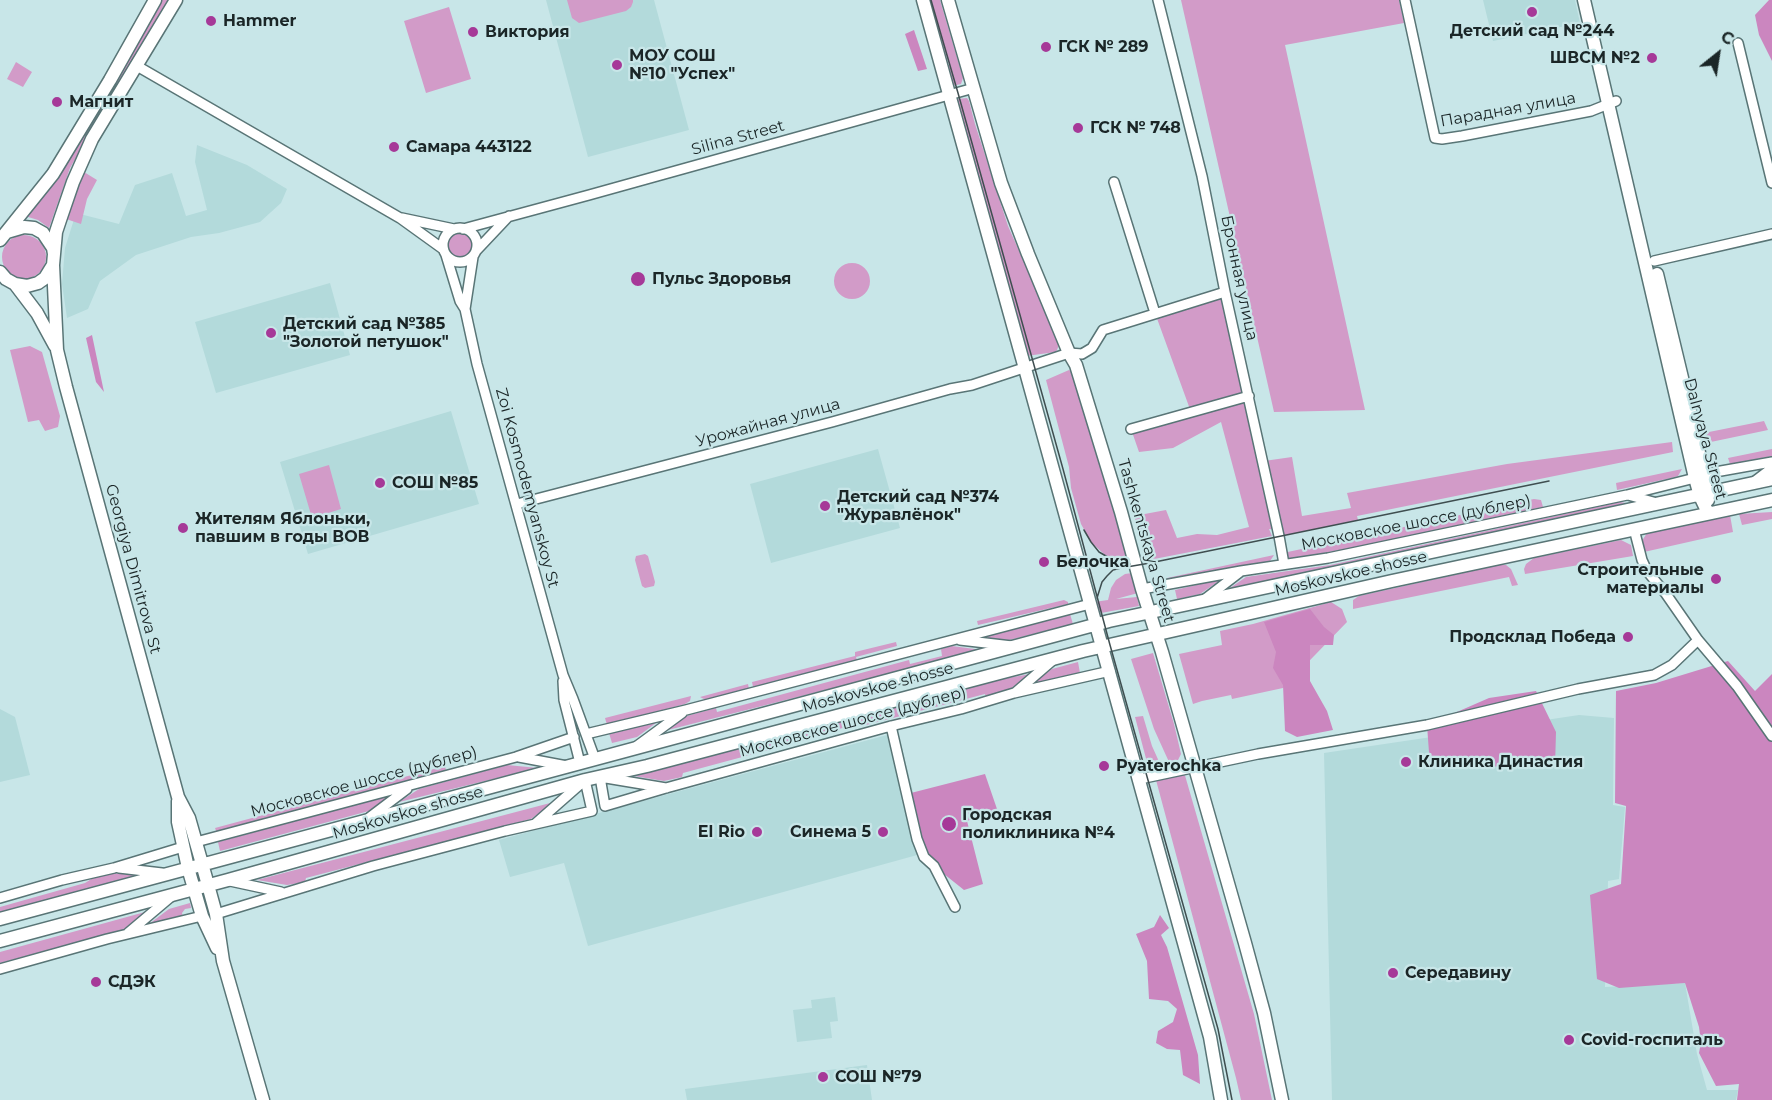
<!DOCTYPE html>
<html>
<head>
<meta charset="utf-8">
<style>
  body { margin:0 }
  #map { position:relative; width:1772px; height:1100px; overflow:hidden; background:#c8e6e8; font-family:Montserrat,sans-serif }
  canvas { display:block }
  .north { position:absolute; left:1688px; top:24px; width:60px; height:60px; -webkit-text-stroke:4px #c8e6e8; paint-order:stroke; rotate:30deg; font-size:16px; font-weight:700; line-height:24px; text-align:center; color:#1b2627 }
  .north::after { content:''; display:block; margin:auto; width:21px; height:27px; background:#1b2627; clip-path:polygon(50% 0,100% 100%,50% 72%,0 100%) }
</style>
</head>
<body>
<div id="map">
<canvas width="1772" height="1100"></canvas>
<div class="north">С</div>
</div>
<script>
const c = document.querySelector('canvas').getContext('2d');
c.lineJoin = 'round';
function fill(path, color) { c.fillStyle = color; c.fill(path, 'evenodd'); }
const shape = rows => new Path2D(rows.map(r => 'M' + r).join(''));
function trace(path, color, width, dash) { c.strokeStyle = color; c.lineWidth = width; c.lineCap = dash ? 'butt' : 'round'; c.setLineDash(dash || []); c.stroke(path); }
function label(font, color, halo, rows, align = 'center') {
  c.font = font + ' Montserrat,sans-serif'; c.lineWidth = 4.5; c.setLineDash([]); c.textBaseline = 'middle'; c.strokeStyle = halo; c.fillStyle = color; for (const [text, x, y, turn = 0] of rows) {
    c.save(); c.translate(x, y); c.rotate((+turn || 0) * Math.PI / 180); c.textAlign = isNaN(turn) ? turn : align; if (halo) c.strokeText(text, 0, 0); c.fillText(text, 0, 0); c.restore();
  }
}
const built = shape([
  [546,0,654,0,689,130,588,157],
  [1483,0,1575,0,1580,23,1493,41],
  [197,145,247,165,287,189,281,203,260,222,219,233,191,237,136,255,100,281,88,309,67,318,62,284,65,248,76,213,119,224,135,185,172,173,186,216,207,210,195,162],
  [330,283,350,355,216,393,195,322],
  [451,411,479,504,308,554,280,462],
  [878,449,900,528,771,563,750,484],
  [0,709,15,717,30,775,0,782],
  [1579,715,1614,718,1613,805,1625,807,1619,879,1608,881,1605,987,1685,983,1697,1054,1707,1090,1738,1090,1736,1100,1332,1100,1324,753],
  [898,732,928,852,588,946,564,863,510,877,499,840],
  [835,997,838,1021,830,1022,832,1038,797,1042,793,1010,812,1008,811,1000],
  [867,1065,872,1100,687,1100,685,1089]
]);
const green = shape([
  [161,0,168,0,70,168,49,228,38,220,25,216],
  [567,0,633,0,633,2,631,7,626,11,579,23,572,18],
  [926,0,940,0,963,78,961,84,952,86,946,66,949,65,937,27],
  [1181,0,1399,0,1404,23,1285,45,1365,410,1274,412],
  [449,7,471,79,426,93,404,21],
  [16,62,32,72,23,87,7,79],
  [967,98,969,101,975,124,1008,226,1060,343,1056,352,1026,356,955,103,958,99],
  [84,172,97,180,87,199,81,224,66,219,74,194],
  '447 245a13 13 0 1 1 26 0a13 13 0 1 1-26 0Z',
  '2 257a22 22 0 1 1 44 0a22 22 0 1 1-44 0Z',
  '834 281a18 18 0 1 1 36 0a18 18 0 1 1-36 0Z',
  [1225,292,1264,461,1292,457,1302,516,1351,508,1347,493,1507,464,1672,442,1673,452,1357,516,1358,520,1280,536,1278,530,1269,529,1272,536,1149,560,1134,516,1166,510,1177,538,1197,534,1217,535,1249,527,1221,422,1173,448,1139,452,1131,429,1191,412,1155,313],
  [30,346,42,352,60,416,58,427,45,431,39,420,28,422,10,350],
  [1069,370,1073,373,1089,422,1127,558,1126,564,1105,555,1091,542,1081,524,1071,488,1069,467,1046,380],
  [1764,421,1768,430,1706,443,1704,433],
  [1772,449,1772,456,1730,464,1728,458],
  [329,465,341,509,312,518,299,474],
  [1682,469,1678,476,1671,478,1617,490,1616,483],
  [1534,499,1541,500,1543,507,1351,548,1290,559,1283,553],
  [1620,502,1632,504,1227,590,1246,577,1330,565],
  [1772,512,1772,519,1742,525,1739,514],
  [1730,515,1733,532,1644,552,1640,544,1647,533],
  [1621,540,1631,545,1633,556,1525,574,1524,569,1526,564,1534,558],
  [645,554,648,556,655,582,654,586,645,588,642,586,635,560,636,556],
  [1274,555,1270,561,1167,582,1167,578],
  [1499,565,1506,565,1511,569,1518,585,1512,586,1509,577,1353,609,1353,600,1359,596],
  [1132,573,1138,593,1116,599,1137,597,1139,606,1101,613,1094,602,1108,600,1111,588,1116,580,1125,574],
  [1222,579,1200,594,1177,599,1175,590],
  [1064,600,1068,602,1068,604,978,625,977,621],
  [1331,602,1342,609,1347,622,1283,688,1232,699,1231,695,1202,701,1193,704,1179,654,1222,645,1220,631,1253,624],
  [1070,614,1073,624,1009,640,977,637],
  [896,642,897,646,856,657,857,660,753,687,752,682,855,656,855,652],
  [952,646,982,650,664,731,683,717,716,708,717,712,909,660,910,664,942,656,941,649],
  [1153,653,1174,724,1181,754,1178,760,1169,762,1154,729,1131,659],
  [1078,662,1080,673,1029,686,1052,669],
  [1030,674,1009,690,986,697,985,694,866,725,865,722,820,734,820,736,683,773,682,777,664,781,634,776,986,682],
  [748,684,749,689,706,700,700,697],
  [691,696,690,701,685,704,607,725,605,718],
  [1143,716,1152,746,1161,766,1148,766,1135,717],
  [660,720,637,737,612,743,609,733],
  [507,765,538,768,399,802,419,789],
  [445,766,446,771,217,833,215,828],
  [1184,772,1254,1014,1272,1100,1241,1100,1236,1078,1156,780],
  [392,795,369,811,220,851,218,842],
  [554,802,531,819,306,878,305,882,287,885,257,880],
  [112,873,141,876,0,913,0,907,85,883,93,878],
  [190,903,191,908,185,909,182,913,183,918,145,927,169,909],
  [145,912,123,930,0,963,0,952]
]);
const forest = shape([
  [1769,0,1772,0,1772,61,1759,35,1755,15],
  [914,30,927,69,918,71,905,34],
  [92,335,104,392,96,382,86,338],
  [1310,609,1324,627,1334,635,1333,645,1310,645,1310,681,1327,711,1333,730,1297,737,1285,731,1283,685,1273,668,1276,652,1264,622],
  [1728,661,1755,691,1772,674,1772,1100,1737,1100,1739,1084,1716,1086,1699,1053,1701,1042,1699,1027,1685,983,1619,988,1597,979,1590,895,1621,884,1626,806,1615,803,1616,691,1656,683],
  [1536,691,1556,732,1555,767,1430,766,1427,725,1489,698],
  [985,774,997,809,967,821,983,884,964,890,934,866,921,850,907,794],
  [1160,915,1169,928,1161,935,1167,947,1198,1055,1200,1084,1183,1075,1180,1050,1167,1049,1156,1043,1158,1031,1173,1022,1177,1009,1168,1001,1149,999,1147,961,1136,934,1154,927]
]);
const minor = shape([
  [1158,0,1202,176,1225,292,1279,536,1284,564],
  [1405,0,1435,138,1442,139,1462,136,1591,111,1616,101],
  [1738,43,1772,183],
  [137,66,400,218,443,249],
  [1114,182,1155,313],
  [402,218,454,229],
  '443 245a17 17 0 1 1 34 0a17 17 0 1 1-34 0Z',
  [463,229,589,195,974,88],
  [476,251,509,216],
  [446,255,460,301,465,309,477,364,563,675,573,699,595,759],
  [1654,261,1772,234],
  [465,309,473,257],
  [1131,429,1249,396],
  [1704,474,1772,462],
  [1755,481,1772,468],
  [1628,495,1657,503],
  [517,504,832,422,950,389,972,385,1069,353,1082,354,1092,348,1103,330,1225,292],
  [1634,529,1642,560,1647,571,1666,594,1698,640,1737,686,1772,736],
  [1142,589,1241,571,1328,558,1627,495,1695,478],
  [1205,599,1240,572],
  [960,640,1012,646],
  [563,681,564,700,580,763],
  [1016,692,1053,660],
  [891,726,917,839,924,857,934,866,955,907],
  [586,734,686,710,1090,604],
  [637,746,682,713],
  [519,757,567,766],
  [1140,779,1258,754,1427,725,1578,689,1654,675,1672,665,1698,640],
  [666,788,600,777,605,806,666,788,891,726,961,709,1014,693,1110,671],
  [370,817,407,789],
  [196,842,516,757,574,737],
  [119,868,162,873],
  [230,881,281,892],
  [0,898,62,880,114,868,183,847],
  [216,914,373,866,505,831,592,811,585,780,535,824],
  [128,933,173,895],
  [0,969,107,939,202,916]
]);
const major = shape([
  [923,0,1210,1037,1221,1100],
  [948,0,1001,183,1028,254,1069,353,1076,365,1121,512,1142,589,1162,652,1245,943,1264,1013,1282,1100],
  [1584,0,1695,478,1700,496,1708,513],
  [0,240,53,174,110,80,155,0],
  [54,254,56,232,61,217,73,182,92,139,176,0],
  [53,265,57,350,66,387,178,797,189,818,208,885,216,914,223,961,263,1100],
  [0,272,6,279,15,284,27,286,38,283,45,278,53,265,54,254,53,248,43,233,34,228,24,227,7,232],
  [1657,274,1695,432,1708,500],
  [15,284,37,313,55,346],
  [178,801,178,822,188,868,202,916,217,948],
  [0,919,1109,621,1772,479],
  [0,941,228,880,585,780,647,766,1083,651,1392,581,1772,500]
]);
const tram = shape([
  [931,0,958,93,1063,469,1110,645,1218,1029,1232,1100],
  [1084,530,1091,542,1099,552,1113,560,1130,564],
  [1097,598,1102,582,1107,576,1113,570,1121,568,1150,563,1549,481]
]);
const markers = [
  [1532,12,6,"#a63998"],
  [211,21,6,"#a63998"],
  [473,32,6,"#a63998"],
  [1046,47,6,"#a63998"],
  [1652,58,6,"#a63998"],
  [617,65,6,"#a63998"],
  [57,102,6,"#a63998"],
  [1078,128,6,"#a63998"],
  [394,147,6,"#a63998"],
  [638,279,8,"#a63998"],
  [271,333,6,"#a63998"],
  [380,483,6,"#a63998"],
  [825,506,6,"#a63998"],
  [183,528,6,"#a63998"],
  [1044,562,6,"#a63998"],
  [1716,579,6,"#a63998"],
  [1628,637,6,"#a63998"],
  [1406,762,6,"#a63998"],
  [1104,766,6,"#a63998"],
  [949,824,8,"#a63998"],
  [757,832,6,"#a63998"],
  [883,832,6,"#a63998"],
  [1393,973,6,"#a63998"],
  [96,982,6,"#a63998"],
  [1569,1040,6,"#a63998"],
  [823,1077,6,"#a63998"]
];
const poiNames = [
  ["Hammer",223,21],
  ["Детский сад №244",1532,31,"center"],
  ["Виктория",485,32],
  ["ГСК № 289",1058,47],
  ["МОУ СОШ",629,56],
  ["№10 \"Успех\"",629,74],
  ["ШВСМ №2",1640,58,"right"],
  ["Магнит",69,102],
  ["ГСК № 748",1090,128],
  ["Самара 443122",406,147],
  ["Пульс Здоровья",652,279],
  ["Детский сад №385",283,324],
  ["\"Золотой петушок\"",283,342],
  ["СОШ №85",392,483],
  ["Детский сад №374",837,497],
  ["\"Журавлёнок\"",837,515],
  ["Жителям Яблоньки,",195,519],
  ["павшим в годы ВОВ",195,537],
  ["Белочка",1056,562],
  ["Строительные",1704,570,"right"],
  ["материалы",1704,588,"right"],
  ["Продсклад Победа",1616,637,"right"],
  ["Клиника Династия",1418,762],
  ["Pyaterochka",1116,766],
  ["Городская",962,815],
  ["поликлиника №4",962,833],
  ["El Rio",745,832,"right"],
  ["Синема 5",871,832,"right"],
  ["Середавину",1405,973],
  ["СДЭК",108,982],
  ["Covid-госпиталь",1581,1040],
  ["СОШ №79",835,1077]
];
const streetNames = [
  ["Парадная улица",1508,110,-10],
  ["Silina Street",738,138,-15],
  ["Бронная улица",1239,278,78],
  ["Урожайная улица",768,423,-15],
  ["Dalnyaya Street",1705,439,75],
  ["Zoi Kosmodemyanskoy St",527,488,75],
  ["Московское шоссе (дублер)",1416,523,-11],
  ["Tashkentskaya Street",1146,541,74],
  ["Georgiya Dimitrova St",133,569,75],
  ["Moskovskoe shosse",1351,574,-13],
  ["Moskovskoe shosse",878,688,-15],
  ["Московское шоссе (дублер)",853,722,-15],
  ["Московское шоссе (дублер)",364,782,-15],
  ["Moskovskoe shosse",408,813,-16]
];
fill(built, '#b3dadb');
fill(green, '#d29bc8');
fill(forest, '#cb86bf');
trace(minor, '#597576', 12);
trace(major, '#597576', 15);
trace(minor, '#fff', 9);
trace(major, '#fff', 12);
trace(tram, '#3f4e50', 1.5);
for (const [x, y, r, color] of markers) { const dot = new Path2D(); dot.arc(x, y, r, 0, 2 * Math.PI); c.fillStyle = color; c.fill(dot); trace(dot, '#c8e6e8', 2); }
label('bold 16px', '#1b2627', '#c8e6e8', poiNames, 'left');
label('16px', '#1b2627', '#c8e6e8', streetNames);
</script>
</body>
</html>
